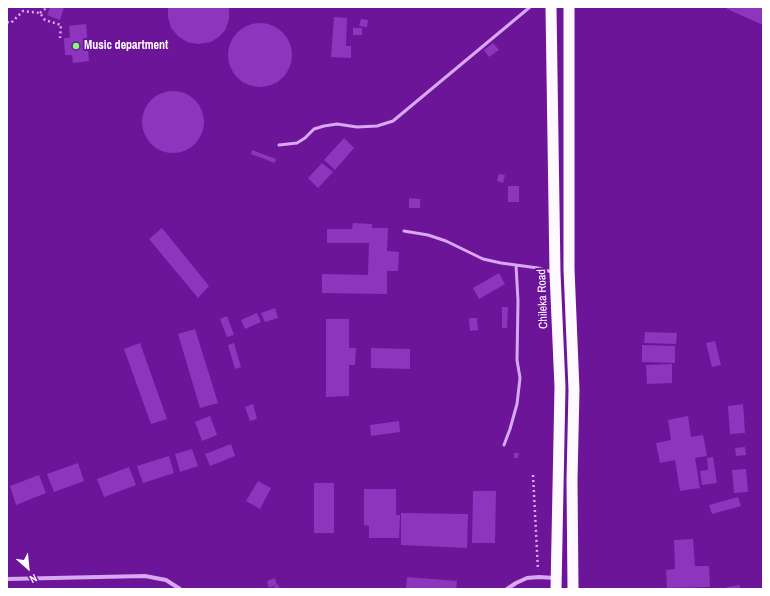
<!DOCTYPE html>
<html>
<head>
<meta charset="utf-8">
<style>
  body { margin:0 }
  #map { position:relative; width:770px; height:596px; overflow:hidden; background:#6c1598; font-family:"Archivo Narrow",sans-serif }
  canvas { display:block }
  .frame { position:absolute; inset:0; border:8px solid #fff; pointer-events:none }
  .north { position:absolute; left:8px; top:548px; width:40px; height:40px; -webkit-text-stroke:3px #6c1598; paint-order:stroke; rotate:153deg; font-size:11px; font-weight:700; line-height:16px; text-align:center; color:#fff }
  .north::after { content:''; display:block; margin:auto; width:14px; height:18px; background:#fff; clip-path:polygon(50% 0,100% 100%,50% 72%,0 100%) }
</style>
</head>
<body>
<div id="map">
<canvas width="770" height="596"></canvas>
<div class="frame"></div>
<div class="north">N</div>
</div>
<script>
const c = document.querySelector('canvas').getContext('2d');
c.lineJoin = 'round';
function fill(path, color) { c.fillStyle = color; c.fill(path, 'evenodd'); }
const shape = rows => new Path2D(rows.map(r => 'M' + r).join(''));
function trace(path, color, width, dash) { c.strokeStyle = color; c.lineWidth = width; c.lineCap = dash ? 'butt' : 'round'; c.setLineDash(dash || []); c.stroke(path); }
function label(font, color, halo, rows, align = 'center') {
  c.font = font + ' "Archivo Narrow",sans-serif'; c.lineWidth = 4; c.setLineDash([]); c.textBaseline = 'middle'; c.strokeStyle = halo; c.fillStyle = color; for (const [text, x, y, turn = 0] of rows) {
    c.save(); c.translate(x, y); c.rotate((+turn || 0) * Math.PI / 180); c.textAlign = isNaN(turn) ? turn : align; if (halo) c.strokeText(text, 0, 0); c.fillText(text, 0, 0); c.restore();
  }
}
const building = shape([
  [50,7,64,7,60,20,47,15],
  [168,7,229,7,229,19,226,29,220,36,211,42,198,44,187,42,178,36,171,28,168,17],
  [727,7,763,7,763,25,727,9],
  [334,17,347,18,346,46,351,46,351,58,331,57],
  [361,19,368,20,367,27,359,26],
  '228 55a32 32 0 1 1 64 0a32 32 0 1 1-64 0Z',
  [86,24,89,61,73,63,72,55,65,55,64,38,70,38,69,26],
  [353,28,362,28,362,35,353,35],
  [493,43,499,50,489,57,484,50],
  '142 122a31 31 0 1 1 62 0a31 31 0 1 1-62 0Z',
  [344,138,354,148,335,170,324,160],
  [252,150,276,159,275,163,251,154],
  [322,163,333,172,318,188,308,178],
  [499,174,505,175,503,183,497,181],
  [508,186,519,186,519,202,508,202],
  [409,198,420,199,420,208,409,208],
  [353,223,372,224,372,228,388,228,387,251,399,252,398,271,387,271,387,294,322,293,322,274,368,275,369,243,327,243,327,229,352,229],
  [162,228,209,286,198,298,149,239],
  [499,273,505,284,479,299,473,288],
  [502,307,508,307,507,328,502,328],
  [275,308,278,318,265,322,261,313],
  [257,313,261,322,245,329,241,320],
  [227,316,234,335,227,337,220,319],
  [469,318,477,318,478,330,470,331],
  [326,319,349,319,349,348,356,348,355,365,349,365,349,396,326,397],
  [195,329,218,403,200,408,178,334],
  [645,332,677,333,676,344,644,343],
  [715,341,721,365,712,367,706,343],
  [140,343,167,419,151,424,124,349],
  [234,343,241,367,235,369,228,345],
  [642,345,675,346,675,363,642,362],
  [371,348,410,349,410,369,371,368],
  [672,364,672,383,647,384,646,365],
  [253,404,257,419,250,421,245,407],
  [743,404,745,433,730,434,728,406],
  [210,416,217,435,202,441,195,422],
  [688,416,691,437,703,435,707,456,695,458,700,488,680,491,675,460,660,463,656,443,671,440,668,420],
  [399,421,400,432,371,436,370,425],
  [231,444,235,456,210,466,205,454],
  [745,447,746,455,736,456,735,448],
  [192,449,198,466,180,472,175,454],
  [514,453,519,453,518,458,514,458],
  [169,456,174,473,143,483,137,466],
  [713,457,717,483,702,485,700,471,708,470,707,458],
  [78,463,84,481,54,492,47,474],
  [129,467,136,485,104,497,97,479],
  [746,469,748,492,734,493,732,470],
  [39,475,46,493,16,505,10,486],
  [258,481,271,488,260,509,246,501],
  [314,483,334,483,334,533,314,533],
  [364,489,396,489,396,515,400,515,399,538,369,538,369,526,364,525],
  [473,491,496,491,495,543,472,543],
  [738,497,741,506,712,514,709,505],
  [401,513,468,514,467,548,401,545],
  [693,539,695,566,709,566,710,587,667,588,666,570,675,569,674,540],
  [407,577,457,581,456,589,406,589],
  [275,578,277,585,269,588,267,581],
  [278,584,280,589,271,589,277,585],
  [740,585,740,589,727,589,727,587]
]);
const path = shape([
  [40,13,45,9,45,7],
  [7,22,11,23,23,11,40,13,45,20,61,25,60,38],
  [533,475,538,570]
]);
const service = shape([
  [279,145,297,143,305,138,314,129,324,126,337,124,357,127,377,126,393,121,530,7],
  [404,231,428,235,446,241,483,259,501,263,538,268,552,272],
  [504,445,510,429,517,404,520,378,517,360,518,301,516,265]
]);
const minor = shape([
  [7,579,145,576,166,580,180,589],
  [507,589,516,583,527,578,539,577,555,578]
]);
const trunk = shape([
  [551,7,555,273,560,387,556,589],
  [569,7,569,269,574,390,572,480,573,589]
]);
const markers = [
  [76,46,4,"#85ff69"]
];
const poiNames = [
  ["Music department",84,46]
];
const streetNames = [
  ["Chileka Road",543,299,-92]
];
fill(building, '#8e35bd');
trace(path, '#d8a8f2', 2.5, [2, 3]);
trace(service, '#d8a8f2', 3);
trace(minor, '#d8a8f2', 4);
trace(trunk, '#fef9ff', 11);
for (const [x, y, r, color] of markers) { const dot = new Path2D(); dot.arc(x, y, r, 0, 2 * Math.PI); c.fillStyle = color; c.fill(dot); trace(dot, '#6c1598', 1.5); }
label('bold 12px', '#fff', '#6c1598', poiNames, 'left');
label('12px', '#fff', '#6c1598', streetNames);
</script>
</body>
</html>
